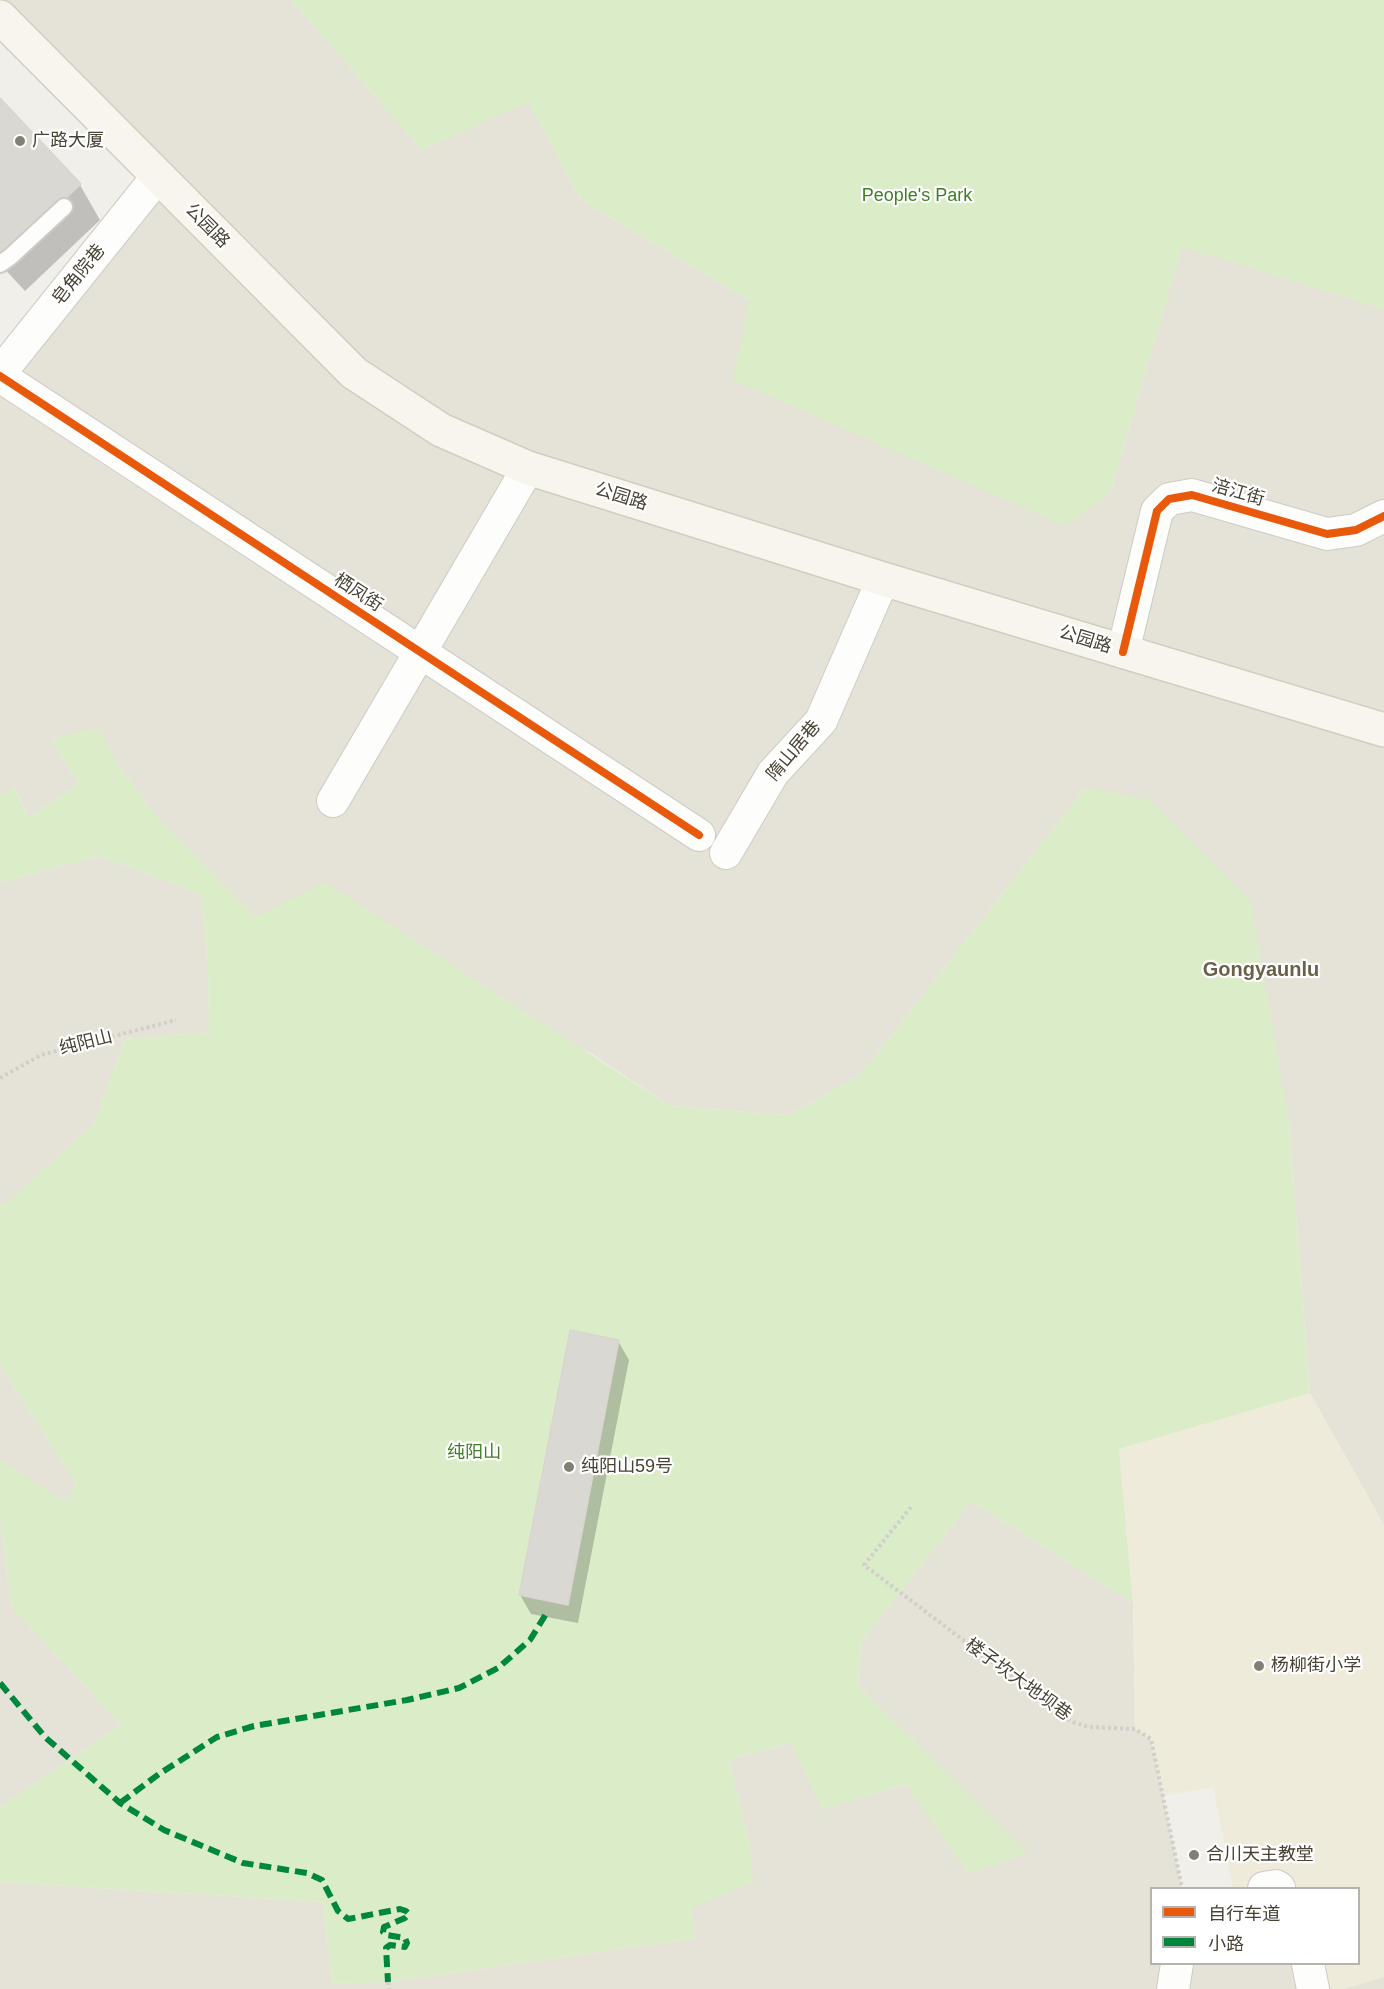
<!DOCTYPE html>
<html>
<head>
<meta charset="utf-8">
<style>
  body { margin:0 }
  #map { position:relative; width:1384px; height:1989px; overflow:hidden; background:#f0efea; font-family:Helvetica,"Noto Sans SC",sans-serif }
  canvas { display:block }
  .legend { position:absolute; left:1150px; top:1887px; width:210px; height:78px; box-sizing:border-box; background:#fff; border:2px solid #b6b3ae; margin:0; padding:8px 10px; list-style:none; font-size:18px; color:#484235 }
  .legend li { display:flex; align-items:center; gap:12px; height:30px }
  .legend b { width:30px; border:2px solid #b6b3ae }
</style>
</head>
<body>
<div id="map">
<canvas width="1384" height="1989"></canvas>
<ul class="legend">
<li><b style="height:8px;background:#e8590c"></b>自行车道</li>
<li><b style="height:8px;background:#00873e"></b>小路</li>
</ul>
</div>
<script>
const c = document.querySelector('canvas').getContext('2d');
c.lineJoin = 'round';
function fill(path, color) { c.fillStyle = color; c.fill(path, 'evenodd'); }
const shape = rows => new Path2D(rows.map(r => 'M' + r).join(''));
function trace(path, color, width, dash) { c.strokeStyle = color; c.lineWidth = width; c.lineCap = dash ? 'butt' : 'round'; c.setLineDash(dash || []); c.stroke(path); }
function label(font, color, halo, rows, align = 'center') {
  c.font = font + ' Helvetica,"Noto Sans SC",sans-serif'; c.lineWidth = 4.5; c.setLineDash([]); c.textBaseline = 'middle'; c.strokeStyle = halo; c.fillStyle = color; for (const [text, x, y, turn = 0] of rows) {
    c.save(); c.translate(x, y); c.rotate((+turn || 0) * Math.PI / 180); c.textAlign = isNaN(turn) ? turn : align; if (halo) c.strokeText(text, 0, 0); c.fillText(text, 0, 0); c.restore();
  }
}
const residential = shape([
  [0,0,291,0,422,150,528,101,581,200,749,300,1110,494,1182,246,1384,309,1384,1525,1310,1393,1289,1123,1086,787,860,1075,789,1115,670,1106,589,1052,255,917,158,819,114,759,99,729,51,739,79,784,28,818,15,788,0,794,0,373,158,176,0,17],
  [100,856,200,894,208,959,209,1032,125,1039,94,1124,7,1203,0,1204,0,882],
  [0,1366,76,1483,66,1503,0,1460],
  [971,1501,1133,1603,1135,1728,1151,1739,1182,1888,1152,1888,1152,1964,1308,1964,1313,1989,0,1989,0,1882,323,1902,332,1984,388,1982,696,1938,691,1908,750,1846,729,1759,792,1743,823,1809,907,1784,968,1873,1027,1853,858,1685,861,1643],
  [0,1518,11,1606,121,1725,0,1807],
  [1384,1977,1384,1989,1343,1989]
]);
const education = shape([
  [1310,1393,1384,1525,1384,1977,1343,1989,1313,1989,1308,1964,1358,1964,1358,1888,1233,1888,1213,1787,1163,1796,1151,1739,1135,1729,1133,1603,1119,1449]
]);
const green = shape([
  [291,0,1384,0,1384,309,1182,247,1110,494,1065,526,733,380,749,300,581,200,528,102,422,150],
  [99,728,114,759,158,819,255,917,325,882,670,1106,789,1115,860,1075,1086,787,1150,800,1251,901,1289,1123,1310,1393,1119,1449,1133,1603,971,1501,861,1643,858,1685,1028,1853,968,1874,906,1784,822,1810,791,1743,729,1759,750,1846,753,1882,691,1908,696,1938,388,1982,332,1984,323,1902,0,1882,0,1807,121,1725,11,1606,0,1518,0,1460,66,1502,76,1483,0,1366,0,1204,7,1202,94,1124,125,1039,209,1032,208,959,200,894,100,856,0,882,0,794,14,787,28,818,79,784,51,739]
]);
const shadow = shape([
  [0,100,80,185,100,220,25,291,0,264],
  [618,1341,629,1360,578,1623,531,1614,520,1595]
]);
const building = shape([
  [0,98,81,184,4,257,0,252,0,98],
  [570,1330,619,1340,568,1605,519,1595,570,1330]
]);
const path = shape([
  [0,1078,41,1055,176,1020],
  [911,1507,864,1565,1070,1721,1089,1727,1135,1729,1151,1739,1182,1888],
  [388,1982,389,1989]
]);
const lane = shape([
  [0,264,10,257,64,207]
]);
const street = shape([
  [0,373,158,176],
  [0,376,699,835],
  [1123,652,1157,511,1169,499,1192,495,1327,534,1356,530,1384,516],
  [333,801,528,468],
  [726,853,773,773,821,721,883,579],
  [1264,1888,1276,1886,1279,1888],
  [1308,1964,1313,1989],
  [1173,1989,1177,1964]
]);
const secondary = shape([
  [0,17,354,373,441,430,528,468,883,579,1384,730]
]);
const quiet = shape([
  [0,1683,45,1737,120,1803,164,1830,243,1863,307,1873,322,1880,338,1911,348,1919,400,1909,406,1911,409,1914,405,1918,384,1927,383,1932,387,1935,405,1938,407,1943,405,1947,390,1945,386,1948,388,1982],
  [120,1803,159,1774,217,1737,254,1726,407,1700,459,1688,498,1668,530,1640,546,1614]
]);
const cycleway = shape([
  [0,376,699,835],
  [1123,652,1157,511,1169,499,1192,495,1327,534,1356,530,1384,516]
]);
const markers = [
  [20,141,6,"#837f74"],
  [569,1467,6,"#837f74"],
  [1259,1666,6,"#837f74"],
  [1194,1855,6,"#837f74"]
];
const poiNames = [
  ["广路大厦",32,141],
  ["纯阳山59号",581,1467],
  ["杨柳街小学",1271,1666],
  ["合川天主教堂",1206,1855]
];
const parkNames = [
  ["People's Park",917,196],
  ["纯阳山",474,1453]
];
const streetNames = [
  ["公园路",207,226,45],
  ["皂角院巷",79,275,-51],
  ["涪江街",1238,493,16],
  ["公园路",621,497,17],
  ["栖凤街",358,593,33],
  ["公园路",1085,640,17],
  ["隋山居巷",794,751,-50],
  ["纯阳山",86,1043,-14],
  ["楼子坎大地坝巷",1018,1680,36]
];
const neighbourhoodNames = [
  ["Gongyaunlu",1261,970]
];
fill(residential, '#e5e2d7');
fill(education, '#efebdb');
fill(green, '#dbedc8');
fill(shadow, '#0003');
fill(building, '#dad8d2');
trace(building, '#d9d6d0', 1.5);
trace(lane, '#cdcbc6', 20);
trace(street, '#cdcbc6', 34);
trace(secondary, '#d1cec0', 36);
trace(path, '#d1cfca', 4, [3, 3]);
trace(lane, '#fdfdfc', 16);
trace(street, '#fdfdfc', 32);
trace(secondary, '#f7f5ee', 33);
trace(quiet, '#00873e', 6, [12, 6]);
trace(cycleway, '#e8590c', 8);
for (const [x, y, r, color] of markers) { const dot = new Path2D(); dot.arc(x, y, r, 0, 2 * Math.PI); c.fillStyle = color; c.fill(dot); trace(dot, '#fff', 2); }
label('18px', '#484235', '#fff', poiNames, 'left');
label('18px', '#3f7e24', '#fff', parkNames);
label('18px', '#484235', '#fff', streetNames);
label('bold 20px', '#6b614b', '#fff', neighbourhoodNames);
</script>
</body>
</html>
